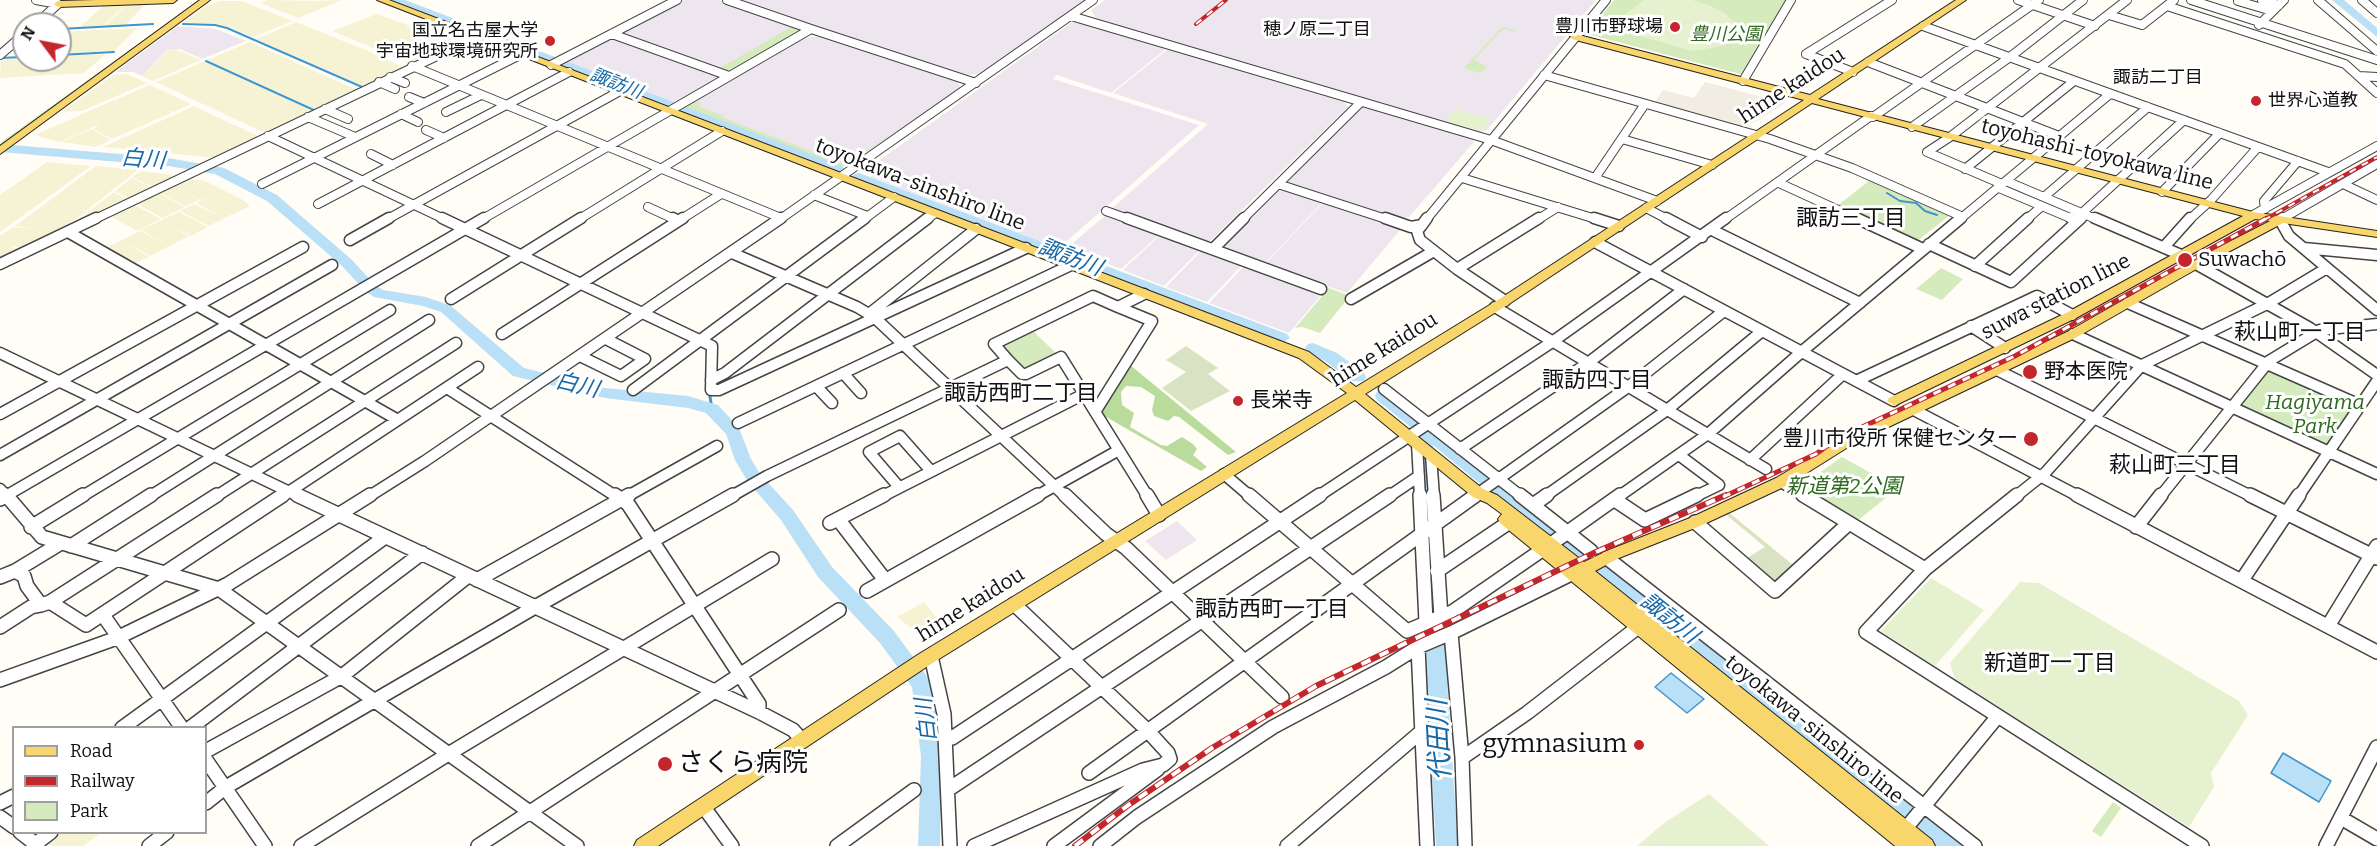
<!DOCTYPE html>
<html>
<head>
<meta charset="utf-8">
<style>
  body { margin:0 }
  #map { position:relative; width:2377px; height:846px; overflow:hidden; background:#fffdf5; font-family:Bitter,serif }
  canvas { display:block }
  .legend { position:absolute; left:12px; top:726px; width:195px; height:108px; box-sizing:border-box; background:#fff; border:2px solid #a0a0a0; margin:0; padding:8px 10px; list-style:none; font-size:18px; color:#111 }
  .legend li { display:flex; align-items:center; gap:12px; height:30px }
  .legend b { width:30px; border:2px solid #a0a0a0 }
  .north { position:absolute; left:12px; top:12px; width:60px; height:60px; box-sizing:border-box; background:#fff; border:2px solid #a0a0a0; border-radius:50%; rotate:302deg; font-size:16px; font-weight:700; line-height:24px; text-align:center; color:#111 }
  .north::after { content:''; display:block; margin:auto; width:21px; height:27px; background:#c4262e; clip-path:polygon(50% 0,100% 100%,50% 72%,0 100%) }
</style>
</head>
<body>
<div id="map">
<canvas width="2377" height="846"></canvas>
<ul class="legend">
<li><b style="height:8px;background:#f9d66b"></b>Road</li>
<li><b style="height:8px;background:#c4262e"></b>Railway</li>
<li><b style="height:16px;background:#d5ebbd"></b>Park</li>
</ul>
<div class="north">N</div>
</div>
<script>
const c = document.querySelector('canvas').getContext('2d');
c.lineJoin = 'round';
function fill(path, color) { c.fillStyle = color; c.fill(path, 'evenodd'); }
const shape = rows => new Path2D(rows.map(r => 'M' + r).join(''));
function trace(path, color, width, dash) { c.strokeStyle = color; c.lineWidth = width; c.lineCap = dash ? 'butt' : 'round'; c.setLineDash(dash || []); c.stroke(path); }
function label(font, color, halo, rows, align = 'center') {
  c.font = font + ' Bitter,"Noto Sans JP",serif'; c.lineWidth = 6; c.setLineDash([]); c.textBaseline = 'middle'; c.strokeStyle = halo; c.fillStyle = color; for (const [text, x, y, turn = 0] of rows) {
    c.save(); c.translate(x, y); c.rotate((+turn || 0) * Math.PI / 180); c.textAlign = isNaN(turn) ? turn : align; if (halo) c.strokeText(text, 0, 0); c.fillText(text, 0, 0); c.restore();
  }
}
const industrial = shape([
  [680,0,718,0,801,28,801,31,723,72,620,34,620,31],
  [735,0,1086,0,979,74,966,75],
  [1105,0,1596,0,1487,130,1477,132,1097,20,1091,10],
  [1078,22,1167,48,1111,93,1057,75,1053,79,1199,125,1059,248,871,177,870,167,1071,23],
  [178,26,216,29,246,41,202,59,180,49,167,50,142,76,133,72,116,72],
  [824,36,958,80,960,88,846,166,687,106,687,103,799,38],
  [610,39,615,39,720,76,720,79,680,101,673,102,567,62],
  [1168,49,1344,102,1348,107,1210,241,1200,243,1110,210,1208,124,1113,93],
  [1365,106,1470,137,1474,142,1409,217,1394,219,1289,185,1287,180,1358,107],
  [1284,190,1322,203,1264,264,1224,250,1223,246,1277,191],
  [1323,203,1401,229,1347,293,1265,264],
  [1107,214,1160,234,1121,269,1067,248],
  [1161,234,1201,249,1164,286,1123,270],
  [1203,249,1243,264,1207,302,1166,287],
  [1246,264,1323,293,1289,333,1209,303],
  [1177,521,1197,540,1166,560,1145,541]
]);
const farmland = shape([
  [267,0,316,1,342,0,298,18,260,3],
  [220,1,242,1,293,21,253,37,227,26,184,22,206,6],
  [147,3,125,25,105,26,127,4],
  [126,4,103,26,80,27,104,5],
  [377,14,410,26,406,29,411,27,427,33,431,31,458,42,442,49,419,41,441,50,410,63,332,31],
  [296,22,373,53,404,68,363,86,256,39],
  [137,28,114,51,60,54,60,32],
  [250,42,332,79,358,90,318,110,207,60],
  [168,50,178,50,201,60,153,81,142,76],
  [106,54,84,73,0,78,1,59,60,60,60,56],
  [205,61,232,74,315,111,267,134,156,82],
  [127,74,147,83,82,111,62,112,113,75],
  [150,85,191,104,173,112,169,111,172,113,155,120,134,110,154,120,142,126,122,115,141,126,112,139,93,129,98,126,98,125,59,142,35,135,114,100,122,104,115,100],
  [194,106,262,138,219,158,103,147],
  [91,129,111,140,96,147,61,142],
  [47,162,91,166,0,232,0,195],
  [96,166,138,170,87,210,76,209,87,211,39,244,24,240,38,244,25,250,13,246,22,239,11,247,24,251,0,262,0,236,13,227,38,229,15,226],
  [141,171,171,175,178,177,155,188,132,177],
  [132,178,154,189,130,200,115,191],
  [187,178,205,181,243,200,250,206,232,215,229,213,231,215,209,226,180,211,194,204,219,216,196,203,212,194,200,200,182,190,199,200,186,206,158,192],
  [114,192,129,201,84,223,79,219],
  [157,192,185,207,163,218,135,203],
  [133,204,161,219,137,231,109,215],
  [179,212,208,227,191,236,164,222,189,236,150,256,123,241,149,257,131,265,103,249,140,231,165,244,141,230],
  [924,602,945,628,925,639,897,617],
  [55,833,101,833,83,846,51,846,46,842]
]);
const green = shape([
  [1614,0,1788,0,1744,75,1587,34],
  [190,7,195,7,7,144,0,143],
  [779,22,801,28,801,31,731,71,723,72,705,63,720,68,791,27],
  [1502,27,1516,30,1514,32,1505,29,1500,32,1474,60,1487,67,1480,73,1466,69,1465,67],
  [694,101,702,103,698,106,721,115,728,112,721,117,845,164,894,132,846,166,838,167,686,110,687,103],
  [1870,180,1949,216,1916,242,1837,206],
  [1941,268,1963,279,1942,300,1916,289],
  [1329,288,1350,296,1320,333,1302,327,1295,328],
  [1031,329,1059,356,1022,371,998,344],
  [2267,368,2353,407,2326,447,2238,406],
  [1842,457,1898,488,1856,522,1796,489],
  [2113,802,2121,808,2101,837,2092,831]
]);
const forest = shape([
  [1130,365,1236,452,1228,455,1179,417,1174,416,1168,421,1154,416,1152,410,1155,396,1141,387,1126,386,1121,392,1122,405,1134,413,1130,427,1161,445,1167,446,1182,437,1193,444,1197,449,1193,455,1207,467,1201,471,1099,413]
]);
const cemetery = shape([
  [1186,346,1218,368,1208,374,1230,391,1191,411,1162,388,1186,372,1166,360],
  [1727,511,1798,569,1770,585,1742,561,1765,547,1724,513]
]);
const pitch = shape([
  [1644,0,1692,0,1709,5,1726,14,1734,24,1736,29,1734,39,1722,46,1693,51,1618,30,1614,24,1616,21],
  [1457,109,1491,119,1481,131,1477,131,1445,122],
  [1931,578,1984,610,1935,666,1881,631],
  [2020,582,2039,583,2239,701,2248,715,2211,773,2214,787,2189,827,1955,679,1950,663],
  [1709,794,1769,846,1637,846,1664,823]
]);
const plaza = shape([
  [1705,82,1785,103,1745,128,1655,102,1663,90,1694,98]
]);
const water = shape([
  [1671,673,1704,699,1687,713,1655,687,1671,673],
  [2283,753,2331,781,2319,802,2271,773,2283,753]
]);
const streamFar1 = shape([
  [183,24,215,25,227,28,362,87],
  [60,29,153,24],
  [60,55,114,52],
  [0,58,24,57],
  [206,61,316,111],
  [1887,193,1900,201,1916,203,1925,211,1937,215]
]);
const stream = shape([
  [710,397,712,409]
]);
const river = shape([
  [390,0,405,0,842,166,844,169,837,173,832,172,390,0],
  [2332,0,2344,0,2377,28,2377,37,2332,0],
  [0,144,168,158,224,168,277,195,352,260,375,285,383,290,426,297,451,306,524,368,605,388,688,396,718,405,739,428,751,459,760,474,793,510,832,567,894,631,929,679,932,685,941,756,940,846,918,846,921,756,912,687,880,643,818,577,781,520,748,482,735,460,726,434,706,413,688,408,605,398,513,376,441,312,423,306,374,297,365,291,342,266,267,201,215,174,168,166,0,152,0,144],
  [859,173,1287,334,1290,338,1282,343,1277,342,854,180,852,177,854,174,859,173],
  [1313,343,1337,353,1364,373,1366,377,1364,381,1352,381,1325,361,1308,352,1305,348,1308,344,1313,343],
  [1383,391,1389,392,1526,502,1710,639,1960,839,1963,846,1935,846,1696,651,1514,512,1433,445,1443,622,1437,628,1444,635,1458,846,1436,846,1424,635,1430,629,1423,622,1416,436,1418,433,1377,400,1375,396,1377,392,1383,391]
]);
const minorFar2 = shape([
  [36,0,58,4],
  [727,0,811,29],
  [2018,0,2095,26],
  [2191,0,2377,60],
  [2262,0,2279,5],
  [2318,0,2377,51],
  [2362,0,2377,13],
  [2238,1,2272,11],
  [2167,6,2345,64,2377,93],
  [2109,15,2142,25,2174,0],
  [1071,16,1491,140,1657,201],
  [36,24,58,4],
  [2259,25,2284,0],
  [1923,26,2328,172],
  [612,34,729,76],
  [1806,54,1892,0],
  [1806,54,1853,72],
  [0,55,24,34],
  [1868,62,2059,136],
  [551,65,677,0],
  [412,66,781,218],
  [1544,75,1770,139,1852,168,1963,217],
  [2359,76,2377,77],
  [390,77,405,83],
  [1743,81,1791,0],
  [379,82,395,89],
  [409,97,424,103],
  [325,109,348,119],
  [446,112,481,95],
  [401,114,418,122],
  [308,117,355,137],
  [1873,117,2039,0],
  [1912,127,2010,57,2083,0],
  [426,130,444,138],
  [268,136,446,220],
  [1622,139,1712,165],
  [371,154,393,165],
  [1965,169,2074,81],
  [1462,178,1599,220],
  [1595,178,1645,104],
  [2006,181,2098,220],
  [1779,183,1860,220],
  [262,184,522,54],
  [1278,184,1389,220],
  [2002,184,1927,152,1950,137,2127,0],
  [2343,184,2377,200],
  [1999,188,2075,220],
  [2162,192,2220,133],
  [814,195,867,216],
  [2044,197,2148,107],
  [318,204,569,72],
  [648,207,676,220],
  [1646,208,1669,220],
  [2265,209,2264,201,2298,161],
  [1106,211,1131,220],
  [2082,213,2184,120],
  [2253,215,2377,146],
  [93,220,477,37],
  [386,220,620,91],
  [481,220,811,29,976,83],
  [578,220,722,131],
  [680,220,721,194],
  [779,220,1093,0],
  [863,220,894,197],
  [926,220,934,214],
  [1242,220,1361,102],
  [1426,220,1606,0],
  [1537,220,1558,207],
  [1724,220,1871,116],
  [1959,220,2110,94],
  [2026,220,2042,206],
  [2080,220,2085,215],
  [2189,220,2211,200,2258,147],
  [2280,220,2377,164]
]);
const minorFar1 = shape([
  [442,218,712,346,711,390,719,390,1026,248],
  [673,218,678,221],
  [1127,218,1321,289],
  [1385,218,1411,227,1422,225,1427,218],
  [1594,218,1619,226],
  [1666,218,1702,237],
  [1856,218,1923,249],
  [2071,218,2077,221],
  [2095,218,2181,255],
  [2283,218,2280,220,2289,236,2377,310],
  [1422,225,1417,231,1420,240,1457,269,1505,301],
  [1712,230,1860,303],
  [68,232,398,420],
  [350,240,389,218],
  [1595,242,1894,401],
  [1929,244,2011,282,2081,218],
  [2164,247,2190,218],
  [2304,248,2377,255],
  [1213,249,1244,218],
  [732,253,857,307,874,317,1066,497],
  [0,264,96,218],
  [2196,264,2310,328,2377,375],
  [1975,266,2028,218],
  [1457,269,1539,218],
  [451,299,581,218],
  [1351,299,1434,251],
  [2128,303,2360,405],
  [1495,307,1766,469],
  [869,314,976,229],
  [1971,326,2005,348],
  [502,334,683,218],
  [2073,334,2377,474],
  [0,353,300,497],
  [580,356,621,376,645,359,606,339],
  [1008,360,1022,374,1026,374,1061,357,1148,497],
  [1997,370,2253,497],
  [843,373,861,393],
  [711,380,725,373,928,218],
  [1856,381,2037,296,2072,315],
  [816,386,832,403],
  [447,388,617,497],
  [1384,389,1522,497],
  [633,390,865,218],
  [1914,410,2080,497],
  [1095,412,1152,321,1118,307],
  [0,414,303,247],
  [738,423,1071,265],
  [1417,444,1420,497],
  [1460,449,1588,363,1684,289],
  [0,455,332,265],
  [1431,455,1434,497],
  [1679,455,1719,485,1694,497],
  [1750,460,1843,374],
  [1224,474,1251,497],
  [1781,482,1806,497],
  [899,487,869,452,900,436,931,471],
  [0,489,7,497],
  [4,497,484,218],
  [81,497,390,310],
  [149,497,429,320],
  [215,497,456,343],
  [281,497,478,367],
  [368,497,425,461,781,218],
  [626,497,717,446],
  [730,497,767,476,1008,360,994,344,1093,296,1118,307,1144,294],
  [881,497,1084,394],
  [1035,497,1119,450],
  [1317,497,1552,342,1726,218],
  [1388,497,1419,476],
  [1473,497,1628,387,1724,311],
  [1544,497,1667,410,1762,331],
  [1618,497,1708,434,1806,348,1961,218],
  [2015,497,2045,473,2142,365,2267,304,2327,268],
  [2160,497,2269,361,2320,330,2377,324],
  [2298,497,2377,381]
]);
const minor = shape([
  [6,495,42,537,219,589,577,846],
  [297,495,759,712,793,730,802,740],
  [615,495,628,504,759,704,759,712],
  [1065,495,1106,534,1126,548,1282,697],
  [1147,495,1159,515],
  [1249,495,1407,631,1452,612,1542,550],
  [1420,495,1426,622],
  [1433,495,1441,617],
  [1520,495,1591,551],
  [1803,495,1925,569],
  [2017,495,1925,569,1866,632,2202,846],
  [2077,495,2377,652],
  [2250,495,2377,558],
  [0,499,6,495],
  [1615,500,1645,520,1697,495],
  [1533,505,1547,495],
  [838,519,885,580],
  [1695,522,1775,591,1848,524],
  [830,523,884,495],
  [31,527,83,495],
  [2136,527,2161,495],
  [1551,544,1620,495],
  [71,546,151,495],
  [1607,558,1975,846],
  [15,571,24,576,27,586,41,605,50,602,86,625,283,495],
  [1437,571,1508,523],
  [0,577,15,571,61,543],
  [477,580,629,495],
  [2244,582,2244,577,2299,495],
  [867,591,1038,495],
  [50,602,217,495],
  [103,615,182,728],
  [2328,626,2377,546],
  [0,627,31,607,41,605],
  [1451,633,1571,574],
  [1418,647,1427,846],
  [931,656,944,714,950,846],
  [0,680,117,638,228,584,370,495],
  [122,728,385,537],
  [190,728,422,553],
  [952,738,1320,495],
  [206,751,342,676,468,576],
  [1462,758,1527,713,1642,624],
  [206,760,265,846],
  [1089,773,1476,495],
  [949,789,1390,495],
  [0,803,14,796],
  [206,803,226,787,535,607,733,495],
  [703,806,732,846],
  [0,817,14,827],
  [2341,818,2377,839],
  [20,832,38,846],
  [1902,833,1998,716],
  [33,846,51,832],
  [149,846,167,832],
  [301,846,450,753,772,559],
  [478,846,839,610],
  [837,846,914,790],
  [974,846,1143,770,1163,765,1170,759,1168,753,1146,729,1014,604],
  [1054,846,1158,769],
  [1100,846,1137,817,1273,727,1386,667,1418,647,1451,633,1462,758,1465,846],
  [1287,846,1422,731],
  [2326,846,2377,747]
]);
const major = shape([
  [96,0,177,0,173,3,58,7,54,4,58,1,96,0],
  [200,0,210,0,0,154,0,146,200,0],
  [377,0,389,0,1309,352,1356,387,1501,298,1804,100,1572,39,1570,37,1575,34,1810,95,1956,0,1966,0,1818,99,2253,212,2377,231,2377,237,2283,223,2200,267,2077,337,1853,444,1786,486,1700,526,1619,558,1595,571,1932,840,1935,846,1895,846,1500,523,1498,519,1502,514,1487,503,1473,497,1355,400,931,664,658,846,634,846,637,840,919,654,1347,393,1299,358,377,0],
  [1812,103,2243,216,2068,312,1889,398,1887,401,1894,406,2076,318,2255,219,2270,221,2192,261,2069,331,1843,438,1776,478,1690,518,1609,550,1584,562,1497,495,1483,489,1365,394,1509,304,1812,103]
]);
const railFar2 = shape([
  [1196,24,1226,0],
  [2264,220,2377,157]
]);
const railFar1 = shape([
  [1832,441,2015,356,2267,218],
  [1723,497,1816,454,1838,438]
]);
const rail = shape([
  [1075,846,1127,806,1212,748,1316,686,1596,552,1726,495]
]);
const markers = [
  [1675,27,6,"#c4262e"],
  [550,41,6,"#c4262e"],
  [2256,101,6,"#c4262e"],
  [2185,260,8,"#c4262e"],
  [2030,372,8,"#c4262e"],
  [1238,401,6,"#c4262e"],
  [2031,439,8,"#c4262e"],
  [1639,745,6,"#c4262e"],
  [665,764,8,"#c4262e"]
];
const farPoinames = [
  ["豊川市野球場",1663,27],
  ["国立名古屋大学",538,31],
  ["宇宙地球環境研究所",538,52],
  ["世界心道教",2268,101,"left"]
];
const farNeighbourhoodnames = [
  ["穂ノ原二丁目",1317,30],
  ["諏訪二丁目",2158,78]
];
const farParknames = [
  ["豊川公園",1726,35]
];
const farWaternames = [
  ["諏訪川",616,84,21]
];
const streetNames = [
  ["hime kaidou",1792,86,-33],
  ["toyohashi-toyokawa line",2097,155,14],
  ["toyokawa-sinshiro line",920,185,21],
  ["suwa station line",2056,297,-27],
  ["hime kaidou",1384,350,-32],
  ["hime kaidou",971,605,-32],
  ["toyokawa-sinshiro line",1814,730,39]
];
const poiNames = [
  ["Suwachō",2198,260],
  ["野本医院",2044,372],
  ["長栄寺",1250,401],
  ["豊川市役所 保健センター",2018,439,"right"]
];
const parkNames = [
  ["Hagiyama",2315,403],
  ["Park",2315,427],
  ["新道第2公園",1844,487]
];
const waterNames = [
  ["白川",143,160,5],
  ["諏訪川",1070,258,21],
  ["白川",577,386,13],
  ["諏訪川",1669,619,38],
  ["白川",927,720,-97]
];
const neighbourhoodNames = [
  ["諏訪三丁目",1851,219],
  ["萩山町一丁目",2300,333],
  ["諏訪四丁目",1597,381],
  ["諏訪西町二丁目",1021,394],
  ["萩山町三丁目",2175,466],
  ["諏訪西町一丁目",1272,610],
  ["新道町一丁目",2050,664]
];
const nearPoinames = [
  ["gymnasium",1627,745],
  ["さくら病院",678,764,"left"]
];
const nearWaternames = [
  ["代田川",1440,740,-93]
];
fill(industrial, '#eee6ef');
fill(farmland, '#f6f3d4');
fill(green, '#d5ebbd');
fill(forest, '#b9dc9c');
fill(cemetery, '#d9e3c4');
fill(pitch, '#e6f2cf');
fill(plaza, '#f1ede2');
fill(water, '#b9e0f7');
trace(water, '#3f96cf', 1.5);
trace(streamFar1, '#3f96cf', 2);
trace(stream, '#3f96cf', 3);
fill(river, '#b9e0f7');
trace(minorFar2, '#444', 10);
trace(minorFar1, '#444', 13);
trace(minor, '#444', 16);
trace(major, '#222', 2);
trace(minorFar2, '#fff', 8);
trace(minorFar1, '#fff', 10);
trace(minor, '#fff', 13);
fill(major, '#f9d66b');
trace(railFar2, '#c4262e', 4);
trace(railFar1, '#c4262e', 5);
trace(rail, '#c4262e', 6);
trace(railFar2, '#fff', 2, [7]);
trace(railFar1, '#fff', 3, [8]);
trace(rail, '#fff', 4, [10]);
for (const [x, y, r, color] of markers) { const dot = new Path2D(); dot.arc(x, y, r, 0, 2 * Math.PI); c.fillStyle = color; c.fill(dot); trace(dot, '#fff', 2); }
label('18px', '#111', '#fff', farPoinames, 'right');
label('18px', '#111', '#fff', farNeighbourhoodnames);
label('italic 18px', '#2f6b1f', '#fff', farParknames);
label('italic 18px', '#1768a6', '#fff', farWaternames);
label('21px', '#111', '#fff', streetNames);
label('21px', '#111', '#fff', poiNames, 'left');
label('italic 21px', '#2f6b1f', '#fff', parkNames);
label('italic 22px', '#1768a6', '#fff', waterNames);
label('22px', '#111', '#fff', neighbourhoodNames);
label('26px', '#111', '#fff', nearPoinames, 'right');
label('italic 27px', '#1768a6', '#fff', nearWaternames);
</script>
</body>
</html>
